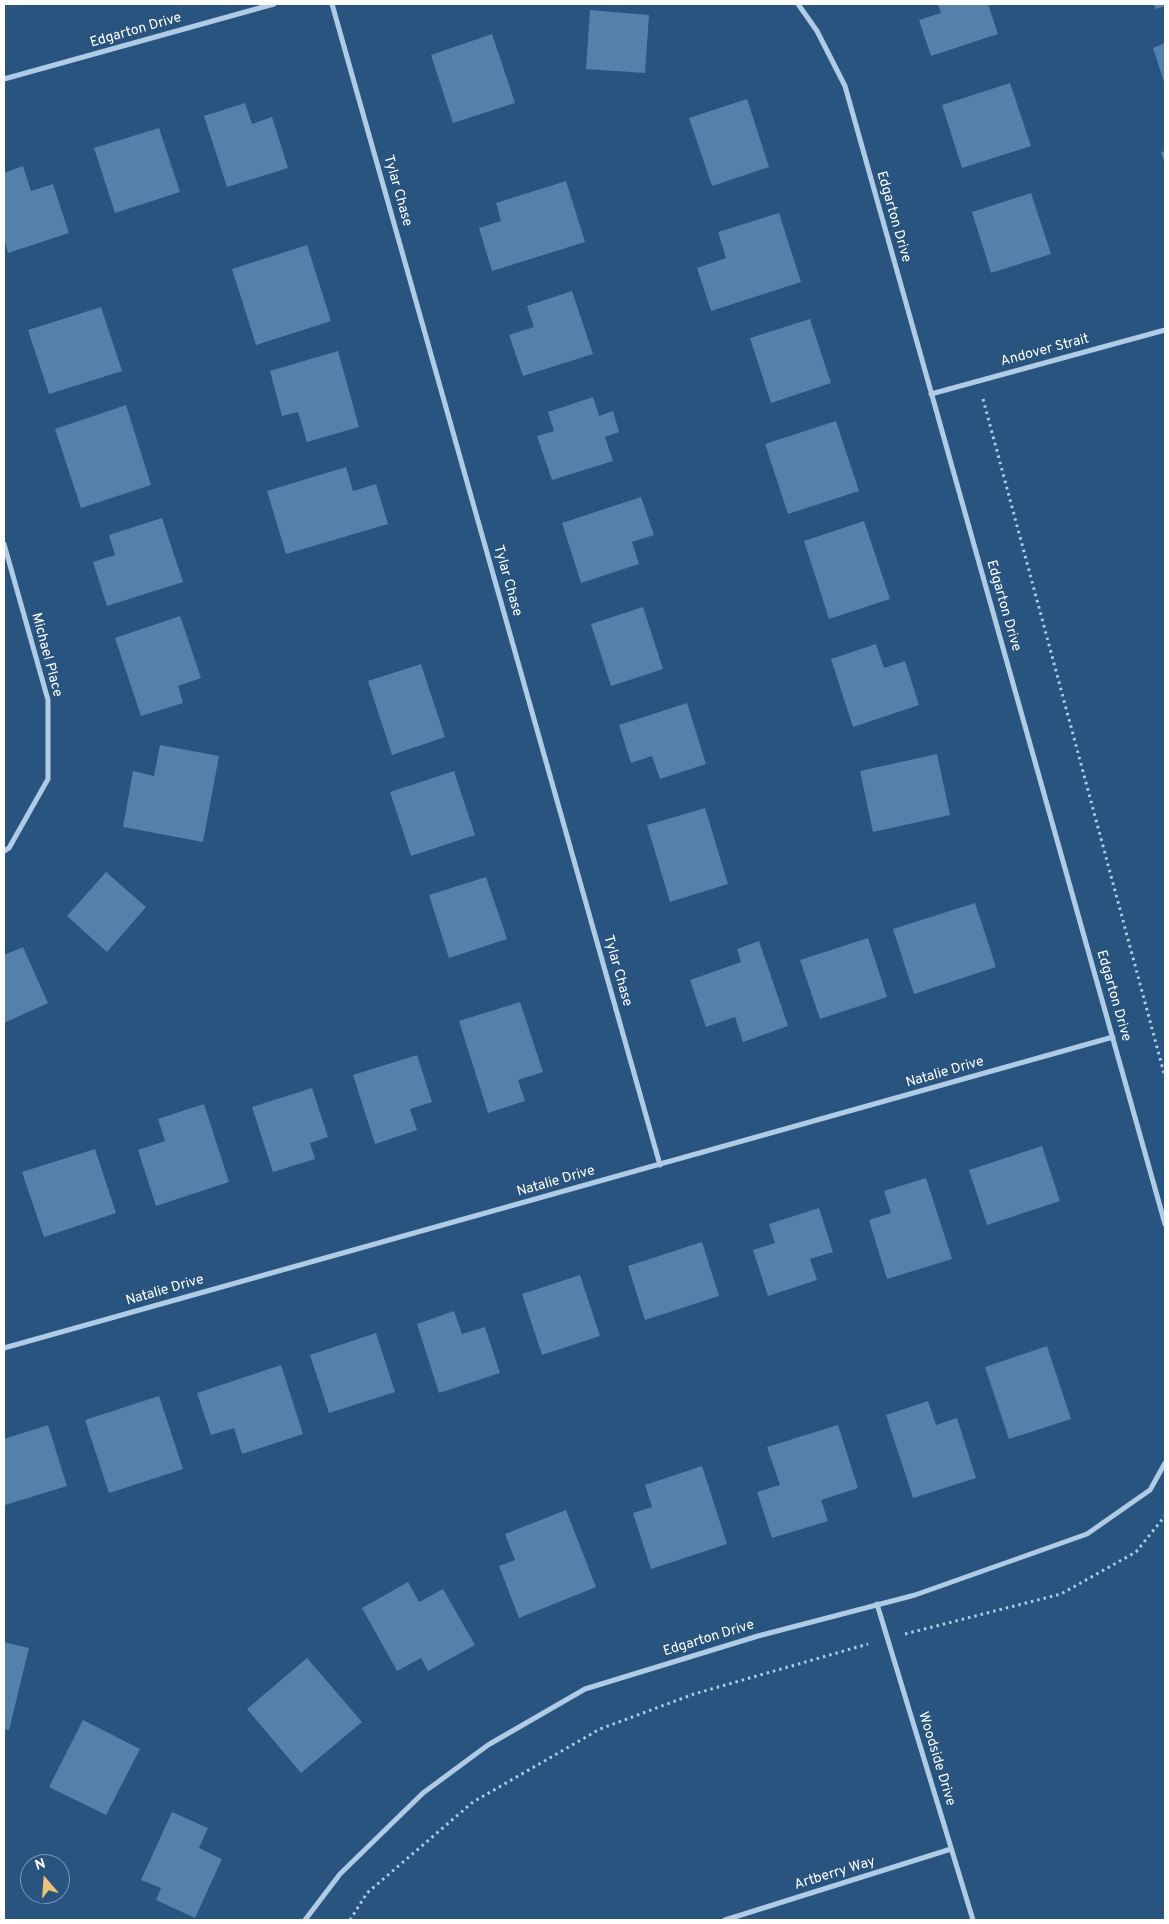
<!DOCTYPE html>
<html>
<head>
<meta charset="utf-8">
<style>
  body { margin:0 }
  #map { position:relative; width:1169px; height:1924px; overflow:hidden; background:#28547f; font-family:Overpass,sans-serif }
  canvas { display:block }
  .frame { position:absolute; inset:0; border:5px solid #fff; pointer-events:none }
  .north { position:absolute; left:20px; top:1854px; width:50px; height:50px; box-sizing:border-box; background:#28547f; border:1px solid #7e98b2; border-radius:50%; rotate:342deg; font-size:14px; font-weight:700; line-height:20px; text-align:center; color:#fff }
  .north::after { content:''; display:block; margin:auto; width:18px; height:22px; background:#edc275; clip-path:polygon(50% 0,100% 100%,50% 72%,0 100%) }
</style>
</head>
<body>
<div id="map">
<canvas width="1169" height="1924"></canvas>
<div class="frame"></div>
<div class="north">N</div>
</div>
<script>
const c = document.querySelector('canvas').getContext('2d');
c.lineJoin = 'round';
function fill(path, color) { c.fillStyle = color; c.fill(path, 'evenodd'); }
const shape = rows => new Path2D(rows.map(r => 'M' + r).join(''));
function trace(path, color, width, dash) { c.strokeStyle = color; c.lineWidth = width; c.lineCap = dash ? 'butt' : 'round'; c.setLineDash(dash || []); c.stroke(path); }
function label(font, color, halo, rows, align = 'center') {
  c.font = font + ' Overpass,sans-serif'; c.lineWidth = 4; c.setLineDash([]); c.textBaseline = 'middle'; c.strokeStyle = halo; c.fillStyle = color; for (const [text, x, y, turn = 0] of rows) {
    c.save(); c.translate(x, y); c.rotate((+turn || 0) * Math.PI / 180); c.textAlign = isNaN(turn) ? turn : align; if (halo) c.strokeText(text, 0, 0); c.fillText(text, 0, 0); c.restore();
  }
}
const building = shape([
  [938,4,988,4,998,34,931,56,919,20,941,13],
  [1154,4,1165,4,1165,6,1156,9],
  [590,10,649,15,645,73,586,69],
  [492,34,515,103,453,123,431,55],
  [1165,43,1165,85,1153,48],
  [1010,83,1031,146,962,168,942,105],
  [747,99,769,167,712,186,689,118],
  [245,103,252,124,272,117,288,168,227,187,204,116],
  [159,128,180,192,115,213,94,148],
  [1165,151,1165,164,1161,152],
  [23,166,31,191,53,184,69,233,8,253,4,238,4,173],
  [566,181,585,242,492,271,479,228,501,221,496,203],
  [1031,193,1051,254,991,273,972,212],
  [779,213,801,282,711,311,697,268,726,258,718,232],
  [307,245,331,321,256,345,232,269],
  [572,291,593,354,523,376,509,335,534,327,527,306],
  [101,307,122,371,49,394,28,330],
  [810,319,831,383,771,403,750,338],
  [338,351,359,427,307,442,298,412,282,416,270,371],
  [593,397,599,416,613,411,619,432,605,437,613,461,552,480,537,436,554,431,548,412],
  [126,405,151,485,81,508,55,429],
  [836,421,859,491,788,514,765,444],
  [346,467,353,491,376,484,388,524,286,554,267,491],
  [641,497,654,535,632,542,639,564,581,583,562,523],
  [162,518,183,582,107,606,93,562,115,555,109,535],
  [864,521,890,599,829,619,804,541],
  [643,607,663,669,611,686,591,624],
  [180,616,201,678,178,686,183,703,141,716,115,638],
  [876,644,884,668,905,661,919,705,853,727,831,659],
  [421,664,445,737,392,755,368,681],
  [687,703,706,764,660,779,652,756,631,763,619,725],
  [160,745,219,756,203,842,123,827,133,771,154,776],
  [937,754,950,815,873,832,860,771],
  [454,771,475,835,411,856,390,792],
  [705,808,728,884,670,902,647,825],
  [106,872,146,907,107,952,67,916],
  [486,877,507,939,449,958,429,895],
  [975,903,996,967,914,994,893,929],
  [868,938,887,997,820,1019,800,960],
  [759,941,788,1026,743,1042,735,1017,706,1027,690,980,741,962,737,949],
  [23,947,48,1003,4,1023,4,955],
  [520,1002,543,1072,518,1080,525,1101,488,1113,459,1021],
  [417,1055,432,1102,410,1109,417,1130,375,1144,353,1075],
  [312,1088,328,1137,310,1143,315,1159,273,1172,252,1107],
  [204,1104,229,1182,156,1206,138,1150,165,1141,158,1119],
  [1042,1146,1060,1201,987,1225,969,1170],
  [95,1149,116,1213,44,1237,22,1172],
  [926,1178,952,1259,887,1279,869,1220,891,1213,884,1191],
  [819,1208,833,1252,810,1259,817,1280,768,1296,753,1250,775,1243,769,1224],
  [702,1242,719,1296,645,1320,628,1266],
  [580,1275,600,1336,542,1355,522,1294],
  [454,1311,462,1334,485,1327,500,1373,439,1393,417,1324],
  [376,1333,395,1392,329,1413,310,1355],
  [1047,1346,1071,1419,1009,1439,985,1367],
  [281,1365,303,1434,242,1454,234,1428,211,1435,197,1393],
  [159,1396,183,1469,109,1493,85,1420],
  [928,1401,936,1425,957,1418,976,1478,913,1498,886,1415],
  [48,1425,67,1486,5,1505,4,1439],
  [838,1425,858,1488,821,1500,828,1521,772,1538,757,1492,780,1485,767,1447],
  [702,1466,727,1544,651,1569,633,1513,652,1507,645,1485],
  [566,1510,596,1587,519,1618,499,1566,515,1560,505,1534],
  [408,1582,419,1602,443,1589,475,1645,428,1671,421,1658,397,1671,362,1608],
  [4,1642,29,1648,9,1730,4,1729],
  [307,1658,362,1722,301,1773,247,1709],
  [83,1720,140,1749,106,1815,49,1787],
  [172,1812,208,1828,199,1848,222,1859,195,1918,156,1900,161,1888,141,1880]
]);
const path = shape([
  [983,399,1165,1077],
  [905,1634,1061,1594,1136,1552,1165,1516],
  [350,1920,367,1893,473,1802,600,1729,694,1694,868,1644]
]);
const minor = shape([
  [332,4,660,1165],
  [798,4,817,31,845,86,1165,1224],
  [4,79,274,4],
  [931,394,1165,330],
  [4,544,48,700,48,779,9,848,4,851],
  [4,1348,1113,1037],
  [877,1604,973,1920],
  [305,1920,340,1874,423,1793,488,1745,585,1689,758,1636,915,1595,1087,1534,1150,1490,1165,1463],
  [725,1920,951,1849]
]);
const streetNames = [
  ["Edgarton Drive",136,31,-16],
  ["Tylar Chase",397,191,74],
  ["Edgarton Drive",893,217,74],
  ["Andover Strait",1045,351,-15],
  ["Tylar Chase",507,581,74],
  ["Edgarton Drive",1003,606,74],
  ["Michael Place",46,655,75],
  ["Tylar Chase",617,971,74],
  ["Edgarton Drive",1113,996,74],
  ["Natalie Drive",945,1073,-16],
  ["Natalie Drive",556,1182,-16],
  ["Natalie Drive",165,1291,-16],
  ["Edgarton Drive",709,1639,-17],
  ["Woodside Drive",936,1759,73],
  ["Artberry Way",835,1874,-17]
];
fill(building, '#5480aa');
trace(path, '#afcbe5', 3, [2.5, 4]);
trace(minor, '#afcbe5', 5);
label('14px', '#fff', '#28547f', streetNames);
</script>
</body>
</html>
